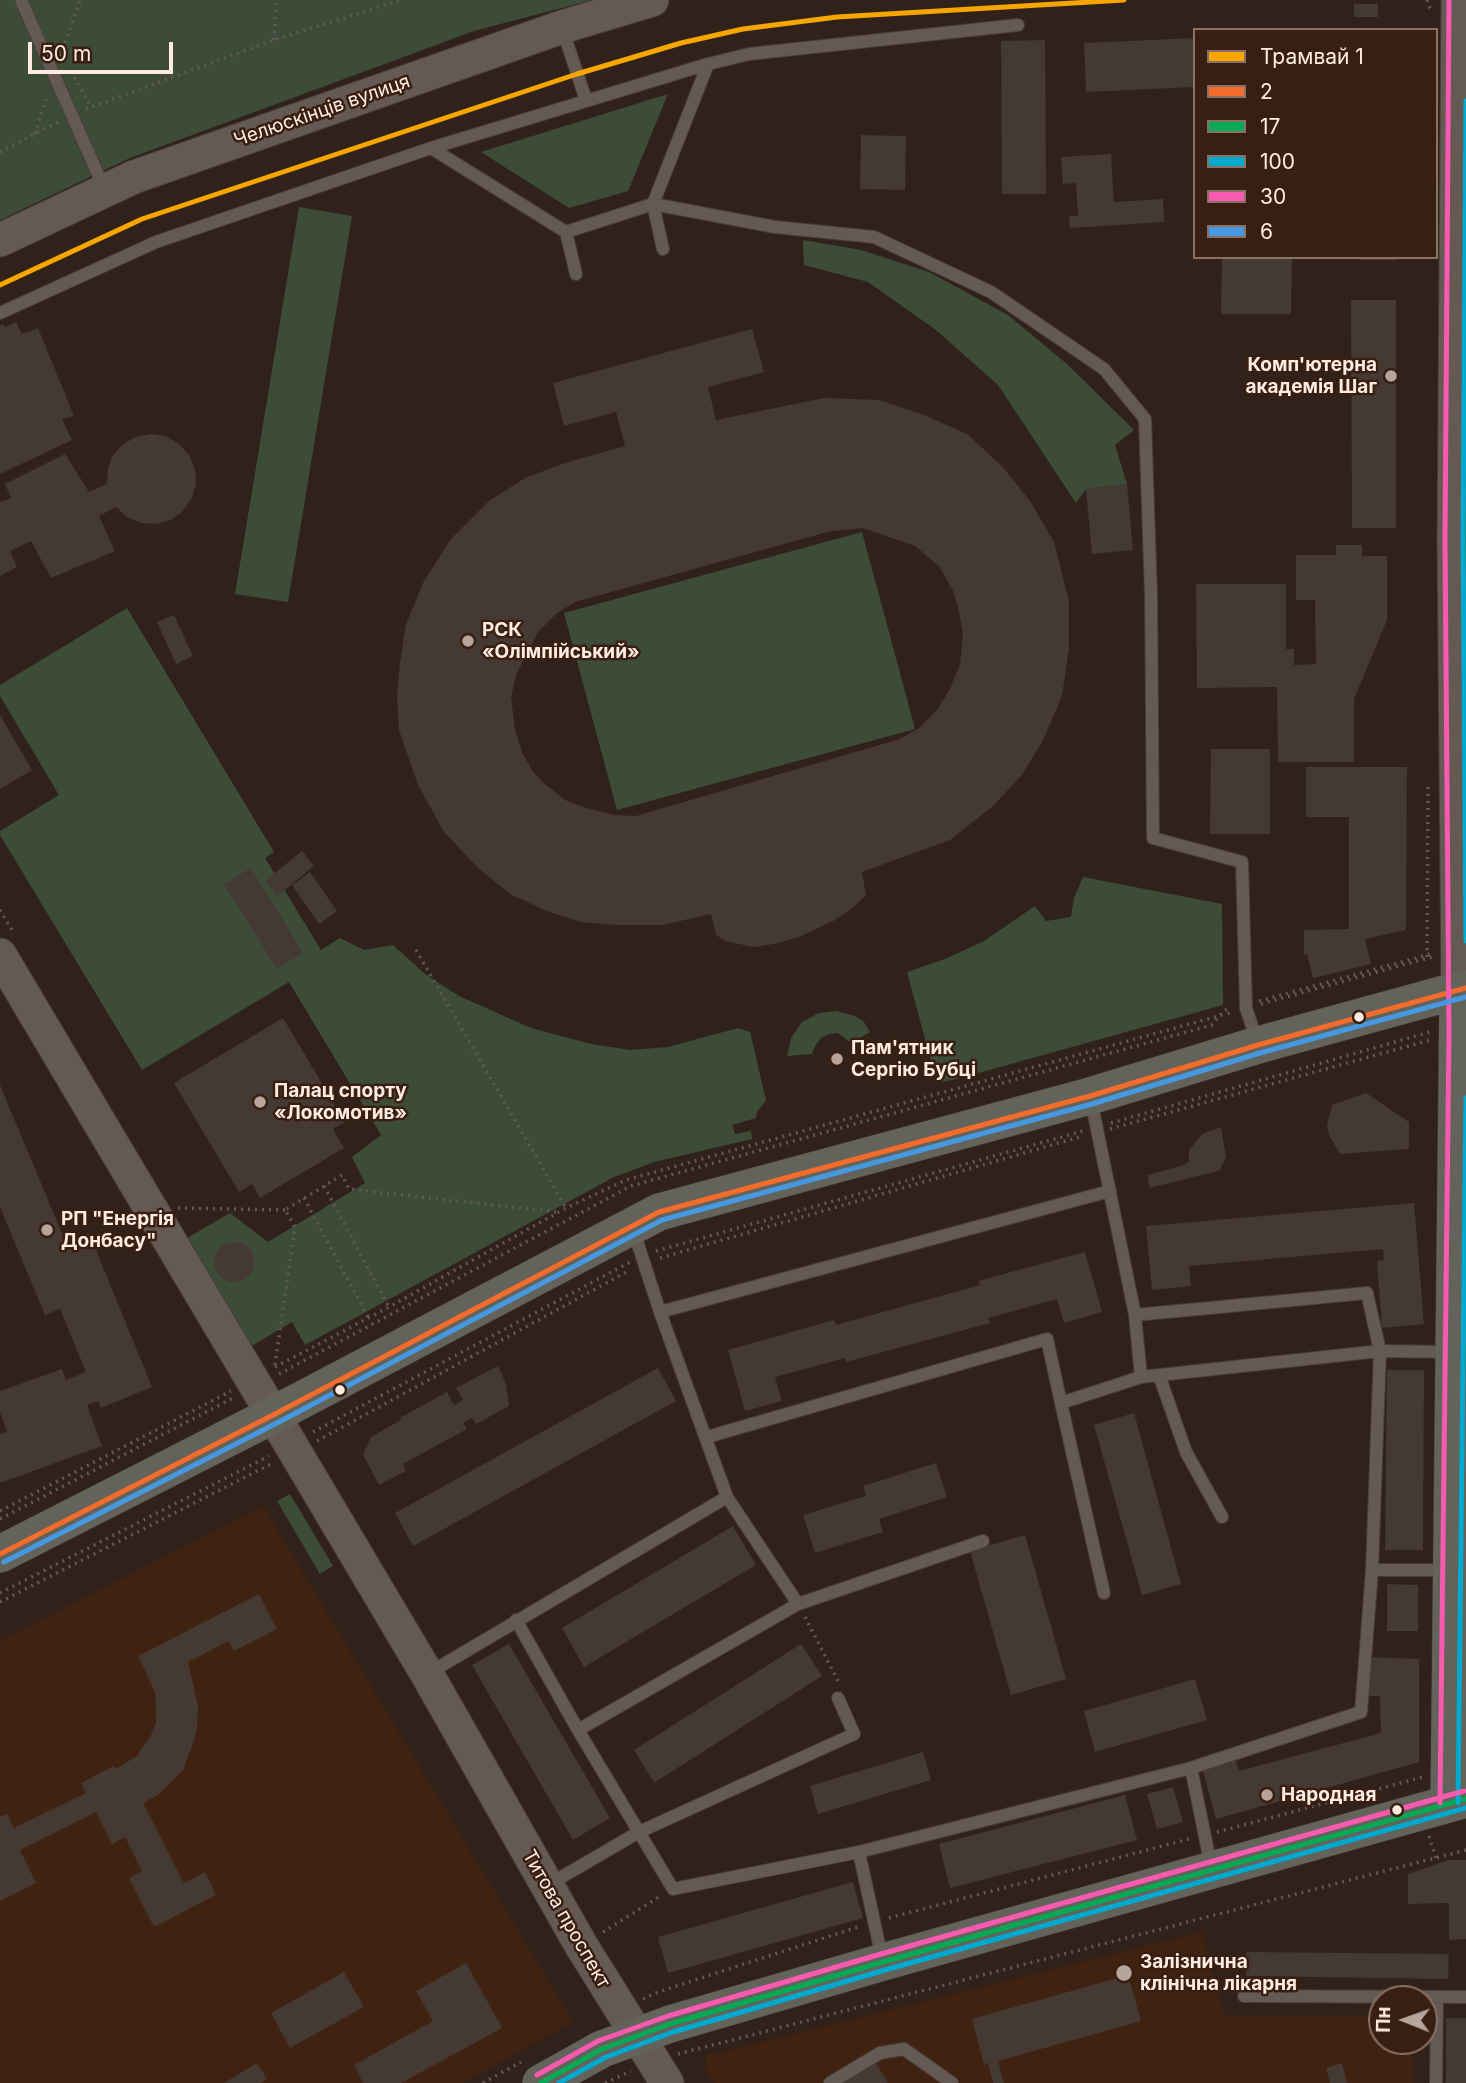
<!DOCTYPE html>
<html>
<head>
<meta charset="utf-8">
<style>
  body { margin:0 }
  #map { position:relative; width:1466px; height:2083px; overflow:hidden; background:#30221a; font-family:Inter,sans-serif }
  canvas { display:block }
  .legend { position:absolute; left:1193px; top:28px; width:245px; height:231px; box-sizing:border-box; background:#391f11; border:2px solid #887165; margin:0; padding:9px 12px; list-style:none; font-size:21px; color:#feece3 }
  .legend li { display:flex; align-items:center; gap:14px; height:35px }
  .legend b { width:35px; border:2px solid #887165 }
  .north { position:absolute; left:1368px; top:1985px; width:70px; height:70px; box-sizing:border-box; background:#391f11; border:2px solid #887165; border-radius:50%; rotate:271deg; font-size:19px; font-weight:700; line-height:28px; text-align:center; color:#feece3 }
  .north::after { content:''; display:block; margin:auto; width:24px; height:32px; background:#b6a59d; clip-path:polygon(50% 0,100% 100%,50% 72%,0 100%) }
  .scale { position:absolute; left:28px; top:42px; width:145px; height:32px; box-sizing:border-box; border:4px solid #feece3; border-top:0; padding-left:9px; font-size:21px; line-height:24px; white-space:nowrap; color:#feece3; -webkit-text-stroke:5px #391f11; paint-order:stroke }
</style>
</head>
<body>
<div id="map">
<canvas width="1466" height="2083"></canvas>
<ul class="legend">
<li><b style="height:9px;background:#f7a600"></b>Трамвай 1</li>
<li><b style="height:9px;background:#f36c2b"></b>2</li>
<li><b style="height:9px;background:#06aa56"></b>17</li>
<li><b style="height:9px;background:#00a9ce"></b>100</li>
<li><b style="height:9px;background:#f75aaf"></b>30</li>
<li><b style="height:9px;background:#4699e1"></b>6</li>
</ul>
<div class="north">Пн</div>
<div class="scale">50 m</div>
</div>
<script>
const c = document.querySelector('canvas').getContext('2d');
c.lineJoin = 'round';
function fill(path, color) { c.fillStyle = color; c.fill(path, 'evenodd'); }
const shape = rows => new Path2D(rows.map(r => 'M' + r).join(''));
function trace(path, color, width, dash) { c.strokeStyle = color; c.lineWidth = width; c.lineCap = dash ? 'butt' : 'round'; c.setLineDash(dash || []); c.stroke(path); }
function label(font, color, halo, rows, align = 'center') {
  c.font = font + ' Inter,sans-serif'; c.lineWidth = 5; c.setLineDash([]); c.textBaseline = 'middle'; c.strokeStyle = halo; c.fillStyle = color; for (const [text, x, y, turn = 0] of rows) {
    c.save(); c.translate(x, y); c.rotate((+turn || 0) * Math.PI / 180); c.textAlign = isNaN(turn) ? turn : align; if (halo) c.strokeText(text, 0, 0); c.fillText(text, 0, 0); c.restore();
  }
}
const built = shape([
  [263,1506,573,2022,463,2083,0,2083,0,1641],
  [1202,1932,1224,2015,1382,2015,1382,2041,1413,2041,1413,2083,714,2083,705,2069,706,2056]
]);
const green = shape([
  [0,0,592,0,474,31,130,158,0,220],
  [668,94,628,191,569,208,481,152],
  [299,207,352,216,288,602,235,594],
  [803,240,861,250,929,272,1008,315,1067,364,1134,430,1115,445,1127,484,1086,489,1076,503,998,385,936,330,868,282,804,265],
  [862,532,915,729,617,810,564,613],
  [127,608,274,852,265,858,321,950,340,938,364,950,393,945,425,974,459,996,531,1028,591,1044,630,1050,668,1047,738,1028,750,1032,766,1100,757,1112,756,1118,732,1125,735,1134,751,1131,752,1139,654,1162,614,1177,305,1345,292,1322,250,1347,182,1241,230,1213,268,1242,365,1183,352,1157,381,1135,289,982,142,1070,0,835,0,831,59,795,0,696,0,685],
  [1083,877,1222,904,1223,1005,957,1079,937,1083,907,972,945,959,984,941,1035,906,1046,921,1071,917,1074,898],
  [836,1011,855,1016,864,1022,870,1032,851,1043,838,1033,829,1034,821,1038,815,1046,812,1054,787,1056,791,1038,802,1022,819,1013],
  [290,1494,333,1566,320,1574,277,1501]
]);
const building = shape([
  [1354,4,1378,4,1378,17,1354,17],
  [1195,38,1195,87,1086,92,1084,43],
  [1045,40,1046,194,1002,194,1001,41],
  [861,135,906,136,905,190,860,189],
  [1111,154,1114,202,1163,199,1164,222,1070,228,1069,216,1078,216,1076,183,1063,184,1061,157],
  [1222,257,1292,257,1291,314,1221,314],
  [1360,257,1398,257,1398,260,1360,260],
  [1351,300,1396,300,1396,528,1352,528],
  [16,322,22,334,38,328,74,416,62,419,72,440,0,474,0,326,3,324,5,327],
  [752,329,764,372,708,387,716,420,824,398,879,400,924,415,967,434,1002,466,1030,501,1054,542,1069,602,1069,648,1062,696,1043,740,1022,775,993,806,950,840,862,872,866,895,851,909,833,921,799,937,774,944,753,947,726,941,716,935,711,914,662,925,620,925,581,922,547,911,510,894,478,868,444,832,418,785,399,730,397,696,400,663,406,624,424,581,451,539,489,501,525,478,565,463,625,446,616,412,564,426,553,383],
  [863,528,915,546,939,566,953,591,959,611,963,634,960,664,950,689,937,710,919,728,900,739,636,816,614,815,586,808,565,800,545,784,533,772,522,752,515,730,511,697,516,675,538,632,556,614,575,602,831,531],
  [151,434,166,436,179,444,189,455,195,469,196,484,192,498,183,511,171,520,156,524,141,523,127,517,116,507,99,516,115,551,51,578,31,541,10,551,17,567,0,576,0,502,11,498,5,484,65,454,89,492,107,484,108,469,113,455,123,444,136,437],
  [1127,484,1133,550,1092,554,1086,489],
  [1336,545,1362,545,1362,556,1387,556,1387,620,1354,699,1354,762,1278,762,1277,687,1197,688,1196,584,1286,584,1286,649,1294,649,1294,665,1316,664,1315,600,1296,600,1296,555,1336,555],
  [174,615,193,656,176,664,157,622],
  [0,715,32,770,0,789],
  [1211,749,1270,749,1270,834,1210,834],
  [1306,767,1407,767,1406,930,1365,939,1371,964,1313,978,1307,954,1304,955,1304,930,1349,929,1349,817,1306,817],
  [302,851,314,866,277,896,265,881],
  [251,868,303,953,277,969,224,884],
  [310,872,337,911,319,924,292,885],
  [283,1018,345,1122,333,1129,344,1148,260,1198,252,1184,239,1192,174,1083],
  [0,1085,66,1243,89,1233,152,1387,101,1408,98,1401,87,1405,102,1446,0,1483,0,1434,7,1432,0,1412,0,1391,62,1369,66,1380,86,1372,60,1309,45,1315,0,1207],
  [1366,1093,1409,1122,1409,1149,1340,1154,1329,1135,1327,1125,1332,1105],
  [1221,1127,1226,1157,1219,1171,1149,1188,1148,1175,1181,1166,1189,1162,1189,1150,1202,1134],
  [1414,1203,1424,1324,1382,1328,1377,1261,1384,1260,1383,1249,1189,1266,1191,1286,1152,1290,1146,1226],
  '214 1262a20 20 0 1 1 40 0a20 20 0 1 1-40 0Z',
  [1085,1252,1102,1312,1064,1323,1057,1299,988,1318,990,1323,846,1362,845,1358,775,1377,782,1401,745,1411,728,1350,834,1320,836,1325,980,1285,978,1281],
  [498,1366,506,1384,509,1406,476,1424,472,1418,463,1423,467,1429,403,1464,406,1471,379,1485,363,1455,371,1437,401,1420,400,1418,447,1392,454,1405,463,1400,456,1388],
  [658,1368,676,1401,413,1546,395,1513],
  [1387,1370,1424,1370,1423,1550,1385,1550],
  [1134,1413,1181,1584,1142,1595,1094,1425],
  [936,1463,947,1497,879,1519,883,1532,815,1553,803,1515,866,1496,863,1486],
  [733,1526,756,1565,584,1667,562,1628],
  [1025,1535,1066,1679,1011,1695,970,1551],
  [1387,1584,1418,1585,1418,1631,1387,1631],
  [259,1594,277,1629,234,1651,229,1641,188,1662,198,1706,197,1727,194,1741,183,1770,158,1795,143,1803,184,1883,205,1872,216,1895,154,1927,129,1878,142,1871,125,1837,112,1844,96,1812,20,1850,36,1883,0,1901,0,1817,7,1814,14,1828,86,1793,81,1783,114,1766,116,1769,137,1756,151,1735,156,1723,156,1709,155,1692,138,1656],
  [509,1644,610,1818,573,1840,472,1665],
  [801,1644,822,1676,654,1783,634,1750],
  [1367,1657,1419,1659,1419,1762,1216,1819,1202,1767,1235,1758,1239,1771,1381,1733,1380,1696,1367,1696],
  [1195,1679,1207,1720,1095,1752,1084,1711],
  [923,1752,931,1780,818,1814,810,1786],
  [1173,1787,1183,1822,1157,1829,1147,1794],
  [1125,1795,1137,1840,950,1888,939,1844],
  [1449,1860,1466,1860,1466,1939,1449,1940,1449,1903,1408,1904,1408,1874],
  [853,1882,863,1918,668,1973,658,1937],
  [1247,1952,1449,1954,1448,1979,1246,1976],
  [466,1963,502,2028,401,2083,363,2083,354,2065,433,2021,416,1991],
  [344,1972,364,2007,290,2048,271,2013],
  [1128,1975,1141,2021,998,2061,1004,2083,993,2083,988,2063,984,2064,972,2019],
  [1446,2018,1466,2018,1466,2083,1446,2083],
  [873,2058,888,2083,832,2083],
  [257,2063,267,2079,261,2083,224,2083],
  [1342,2063,1347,2083,1330,2083,1326,2068]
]);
const path = shape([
  [1427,0,1428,5,1432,11],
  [274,40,276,0],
  [61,56,80,0],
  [71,71,91,107],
  [86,109,274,40,401,0],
  [35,134,47,96],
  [0,152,60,121],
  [0,910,13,932],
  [416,950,566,1208],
  [1427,957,1428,783],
  [1259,1001,1434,953],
  [1261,1004,1432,957],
  [1111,1123,1430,1032],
  [1110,1129,1430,1040],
  [324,1186,389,1307],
  [304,1198,368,1317],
  [178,1208,285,1210],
  [656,1251,1083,1131],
  [660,1258,1083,1136],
  [275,1365,295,1227,285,1210,342,1175,349,1189,557,1212],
  [275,1367,389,1307,566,1208,626,1180,1233,1012],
  [279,1374,631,1186,1212,1025,1224,1010,1231,1008],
  [313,1432,630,1262],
  [317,1441,630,1270],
  [0,1511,231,1391],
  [0,1519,235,1397],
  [0,1593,269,1456],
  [0,1602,273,1463],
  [805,1617,840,1685],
  [1217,1832,1423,1777],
  [1429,1836,1436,1858],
  [889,1918,1189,1839],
  [603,1932,659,1897],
  [643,1999,658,1992,861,1926],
  [678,2054,1466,1850],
  [483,2083,521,2062],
  [605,2083,631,2071]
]);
const lane = shape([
  [21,0,104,188],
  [562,28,586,100],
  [431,148,566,232,653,204,708,64],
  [566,232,576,274],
  [663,249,653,204,775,227,874,237,991,292,1104,369,1145,419,1151,595,1153,838,1242,862,1246,1008,1257,1041],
  [0,313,156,242,431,148,708,64,749,54,1018,25],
  [1091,1100,1135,1315,1141,1377,1061,1403,1104,1593],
  [660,1312,1110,1191],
  [1159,1375,1186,1452,1222,1517],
  [1141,1377,1380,1351,1451,1352],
  [707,1437,1047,1339,1061,1403],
  [1372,1570,1449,1570],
  [798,1604,983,1541],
  [516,1620,578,1730,673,1889,859,1852,1191,1768,1361,1712,1372,1570,1380,1351,1367,1293,1135,1315],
  [429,1673,727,1497],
  [578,1730,798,1604,727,1497,660,1312,633,1229],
  [1191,1768,1211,1866],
  [859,1852,882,1958],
  [548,1885,639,1832,854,1734,838,1698],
  [1244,1996,1466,1997],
  [830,2083,880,2053,904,2049,952,2083],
  [1436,2083,1437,1997]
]);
const secondary = shape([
  [1458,0,1454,539,1458,991],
  [0,240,134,177,562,27,652,0],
  [0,955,427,1674,581,1945,667,2083]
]);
const primary = shape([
  [0,1554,273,1415,659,1212,1090,1096,1258,1045,1466,988],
  [1449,1803,1458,991],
  [541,2083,602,2049,670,2024,883,1962,1466,1799]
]);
const bus1 = shape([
  [0,1554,273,1415,659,1212,1090,1096,1258,1045,1466,988]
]);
const bus2 = shape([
  [541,2083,602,2049,670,2024,883,1962,1466,1799]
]);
const bus3 = shape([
  [1466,101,1463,539,1466,941],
  [1458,1803,1466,1098],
  [559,2083,606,2057,673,2032,885,1970,1466,1808]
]);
const bus4 = shape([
  [1440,1803,1449,1034,1445,539,1449,0],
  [537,2075,598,2041,668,2016,881,1954,1464,1791]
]);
const bus5 = shape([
  [4,1562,277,1423,662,1220,1092,1104,1260,1053,1466,997]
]);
const tram1 = shape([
  [0,285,142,219,577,74,681,43,743,29,837,17,1124,0]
]);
const markers = [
  [1391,376,7,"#b6a59d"],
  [468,641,7,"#b6a59d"],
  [1359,1017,6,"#feece3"],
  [837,1059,7,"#b6a59d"],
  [260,1102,7,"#b6a59d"],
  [47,1230,7,"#b6a59d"],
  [340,1390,6,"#feece3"],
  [1267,1795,7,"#b6a59d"],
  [1397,1810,6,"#feece3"],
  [1124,1973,9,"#b6a59d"]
];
const streetNames = [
  ["Челюскінців вулиця",322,111,-19],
  ["Титова проспект",566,1919,60]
];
const poiNames = [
  ["Комп'ютерна",1377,365,"right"],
  ["академія Шаг",1377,387,"right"],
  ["РСК",482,630],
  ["«Олімпійський»",482,652],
  ["Пам'ятник",851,1048],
  ["Сергію Бубці",851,1070],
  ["Палац спорту",274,1091],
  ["«Локомотив»",274,1113],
  ["РП \"Енергія",61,1219],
  ["Донбасу\"",61,1241],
  ["Народная",1281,1795],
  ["Залізнична",1140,1962],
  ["клінічна лікарня",1140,1984]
];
fill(built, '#402211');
fill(green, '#3d4c38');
fill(building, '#453933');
trace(lane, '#493d37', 14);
trace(secondary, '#493d37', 35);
trace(primary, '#493d37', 38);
trace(path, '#635952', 3.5, [2, 5]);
trace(lane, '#655953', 12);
trace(secondary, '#655953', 33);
trace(primary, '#63625b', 37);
trace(bus1, '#f36c2b', 5);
trace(bus2, '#06aa56', 5);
trace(bus3, '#00a9ce', 5);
trace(bus4, '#f75aaf', 5);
trace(bus5, '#4699e1', 5);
trace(tram1, '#f7a600', 5);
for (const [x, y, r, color] of markers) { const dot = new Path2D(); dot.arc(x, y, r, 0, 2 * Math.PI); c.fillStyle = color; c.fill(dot); trace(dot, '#391f11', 2.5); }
label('19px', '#feece3', '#391f11', streetNames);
label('bold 19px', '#feece3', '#391f11', poiNames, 'left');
</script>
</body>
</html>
